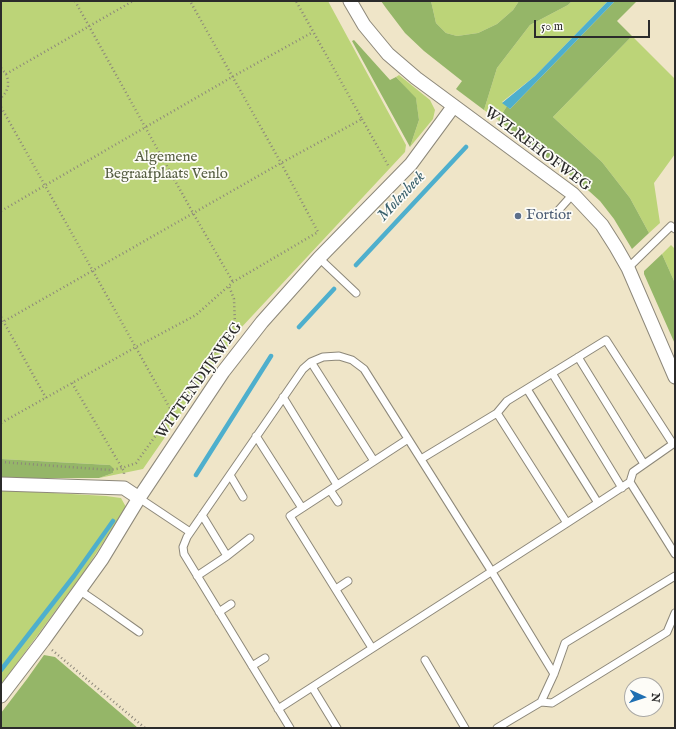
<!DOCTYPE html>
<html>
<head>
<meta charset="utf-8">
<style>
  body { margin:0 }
  #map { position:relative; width:676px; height:729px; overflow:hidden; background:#efe5c8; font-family:"IM FELL English",serif }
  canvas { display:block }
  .frame { position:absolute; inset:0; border:2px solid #2b2b2b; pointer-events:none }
  .north { position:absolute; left:624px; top:677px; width:40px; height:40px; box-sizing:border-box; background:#fdfcf7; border:1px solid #a9a8a5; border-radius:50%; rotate:93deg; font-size:11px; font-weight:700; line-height:16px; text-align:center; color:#2b2b2b }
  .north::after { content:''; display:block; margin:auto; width:14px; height:18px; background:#1f6fb2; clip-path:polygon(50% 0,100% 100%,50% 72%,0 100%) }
  .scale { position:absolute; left:534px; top:20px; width:116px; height:18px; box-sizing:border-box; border:2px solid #2b2b2b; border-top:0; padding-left:5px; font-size:12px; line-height:14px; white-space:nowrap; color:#2b2b2b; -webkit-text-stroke:3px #fdfcf7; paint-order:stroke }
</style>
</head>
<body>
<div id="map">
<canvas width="676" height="729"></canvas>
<div class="frame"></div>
<div class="north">N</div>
<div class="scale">50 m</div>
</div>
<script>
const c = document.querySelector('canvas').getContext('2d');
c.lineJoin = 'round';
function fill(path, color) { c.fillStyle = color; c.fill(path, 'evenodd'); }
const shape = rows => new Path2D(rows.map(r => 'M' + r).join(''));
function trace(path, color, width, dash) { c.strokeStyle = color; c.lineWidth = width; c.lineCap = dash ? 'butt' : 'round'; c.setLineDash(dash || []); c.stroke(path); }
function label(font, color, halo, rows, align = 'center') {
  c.font = font + ' "IM FELL English",serif'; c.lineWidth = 3.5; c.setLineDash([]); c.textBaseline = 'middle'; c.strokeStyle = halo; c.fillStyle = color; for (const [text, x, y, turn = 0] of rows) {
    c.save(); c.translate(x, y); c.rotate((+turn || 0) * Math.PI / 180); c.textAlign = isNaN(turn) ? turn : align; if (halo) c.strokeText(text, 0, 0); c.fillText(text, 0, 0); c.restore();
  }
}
const green = shape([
  [1,1,328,1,406,145,405,152,239,330,143,469,99,478,113,473,110,465,1,459],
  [431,1,519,1,513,10,497,24,478,33,457,36,446,33,436,23],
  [572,1,608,1,535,76,502,102,507,106,498,120,484,110,497,68,530,25,568,5],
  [632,36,675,79,675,154,654,183,660,223,649,233,630,198,602,162,553,117],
  [399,75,430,100,435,110,433,119,410,147,419,120,416,99,396,77],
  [671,245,675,249,675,283,662,254],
  [1,490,106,496,121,498,126,507,86,569,1,685]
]);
const forest = shape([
  [381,1,431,1,436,23,446,33,457,36,478,33,497,24,513,10,519,1,572,1,568,5,530,25,497,68,484,110,456,89,462,81,424,51,405,33,386,8],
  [615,1,637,1,617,21,632,36,553,117,602,162,630,198,649,233,632,249,614,219,600,201,579,182,498,120,507,106,510,109],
  [354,40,390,80,396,77,416,98,419,120,410,147,352,41],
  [662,254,675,283,675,344,644,274,644,271],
  [1,459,110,465,113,468,113,473,99,478,1,478],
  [44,655,55,657,138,728,1,728,1,713,27,679]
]);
const water = shape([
  [608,1,615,1,510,109,502,103,535,76]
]);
const stream = shape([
  [356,265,466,147],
  [299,327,334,289],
  [196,475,271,356],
  [1,670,74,576,113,521]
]);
const path = shape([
  [75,1,193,213,233,282],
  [1,68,6,74,8,80,8,86,6,92,1,98],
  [6,74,133,1],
  [1,107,172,412],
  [362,119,389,167],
  [1,211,232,77,313,32],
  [1,317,46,398],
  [1,323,281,163,362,119,296,1],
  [72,383,122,468,124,471,124,474],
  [1,423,136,347,196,315,233,282,318,232,281,163,190,1],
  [1,462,110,470,122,468,136,463,235,325,234,299,229,286],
  [52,650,145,728]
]);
const lane = shape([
  [556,213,573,194],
  [319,258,356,293],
  [628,268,671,226,675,229],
  [578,357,644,464],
  [311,362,374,461],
  [552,373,622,488],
  [527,389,598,503],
  [283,397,337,485],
  [497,413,507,401,606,340,673,444,633,472,630,482],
  [256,436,302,508],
  [421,459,497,413,567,523],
  [230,475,243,497],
  [330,490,338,502],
  [139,498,190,532],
  [202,515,227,556],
  [197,576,227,556,250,538],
  [336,589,348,581],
  [79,590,98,603,139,632],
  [219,612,231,604],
  [372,648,290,516,408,439],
  [425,660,465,728],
  [252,666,265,658],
  [312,687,337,728],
  [541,702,552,703,667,632,675,613],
  [278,709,567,523,630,482,675,554],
  [290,728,184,554,183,547,187,537,303,369,311,362,323,357,339,356,352,360,364,369,492,572,554,674],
  [497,728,541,702,554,674,565,643,675,576]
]);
const street = shape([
  [350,1,364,25,388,54,416,78,573,194,602,225,616,247,628,268,675,377],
  [1,484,124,488,139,498],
  [1,696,43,641,102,559,139,498,223,372,262,322,319,258,411,164,453,107]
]);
const markers = [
  [518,216,4,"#5c6f8a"]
];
const streetNames = [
  ["WYLREHOFWEG",537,150,37],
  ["WITTENDIJKWEG",200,381,-55]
];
const parkNames = [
  ["Algemene",166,158],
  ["Begraafplaats Venlo",166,175]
];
const serviceNames = [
  ["Fortior",526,216]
];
const waterNames = [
  ["Molenbeek",402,197,-47]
];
fill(green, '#bcd478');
fill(forest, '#95b668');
fill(water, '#4eafcd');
trace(stream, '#4eafcd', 4.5);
trace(lane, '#8d887a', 9);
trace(street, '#8d887a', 15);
trace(path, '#8d887a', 2.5, [1, 3]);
trace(lane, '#fff', 7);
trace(street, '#fff', 13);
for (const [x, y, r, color] of markers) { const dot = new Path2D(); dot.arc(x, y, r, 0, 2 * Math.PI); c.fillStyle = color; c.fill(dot); trace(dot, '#fdfcf7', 1.5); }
label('15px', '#2b2b2b', '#fdfcf7', streetNames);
label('15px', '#565e42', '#fdfcf7', parkNames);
label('15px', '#4e5e75', '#fdfcf7', serviceNames, 'left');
label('italic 16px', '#39606c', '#fdfcf7', waterNames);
</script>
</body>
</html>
